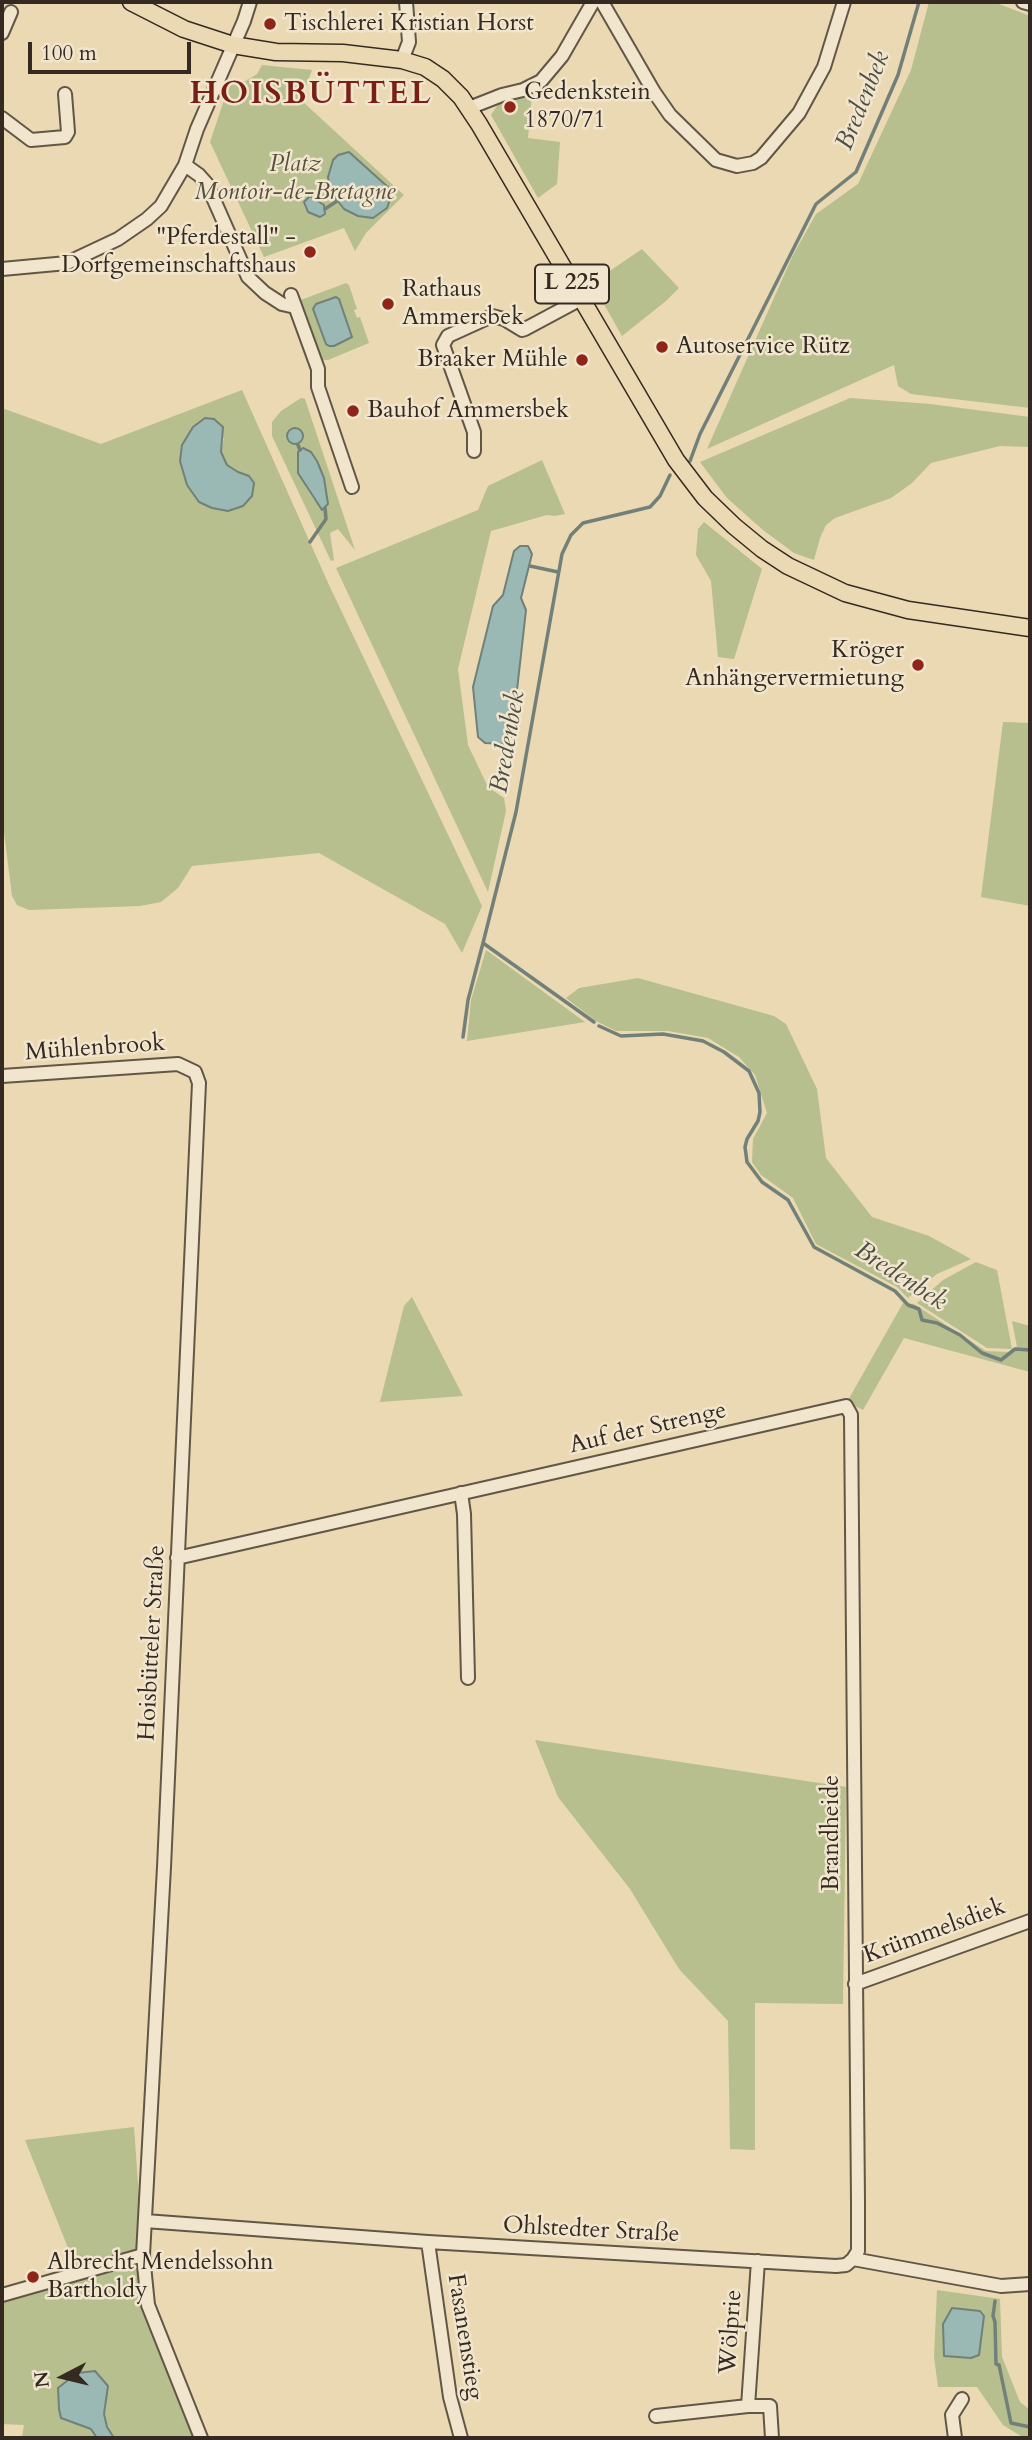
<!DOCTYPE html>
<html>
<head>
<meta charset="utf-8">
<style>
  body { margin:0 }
  #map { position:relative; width:1032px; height:2440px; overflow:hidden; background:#ead9b2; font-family:Cardo,serif }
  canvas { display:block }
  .frame { position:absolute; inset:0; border:4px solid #352a22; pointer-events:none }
  .north { position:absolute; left:28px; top:2342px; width:70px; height:70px; -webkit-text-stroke:5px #f1e6cd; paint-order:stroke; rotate:263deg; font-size:19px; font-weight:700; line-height:28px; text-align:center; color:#352a22 }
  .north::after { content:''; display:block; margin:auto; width:24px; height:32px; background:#352a22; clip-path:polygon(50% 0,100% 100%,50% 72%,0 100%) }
  .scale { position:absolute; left:28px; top:42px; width:163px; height:32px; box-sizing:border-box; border:4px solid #352a22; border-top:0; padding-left:9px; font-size:21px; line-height:24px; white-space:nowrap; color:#352a22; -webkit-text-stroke:5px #f1e6cd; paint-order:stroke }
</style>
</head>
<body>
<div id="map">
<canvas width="1032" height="2440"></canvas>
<div class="frame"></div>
<div class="north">N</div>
<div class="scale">100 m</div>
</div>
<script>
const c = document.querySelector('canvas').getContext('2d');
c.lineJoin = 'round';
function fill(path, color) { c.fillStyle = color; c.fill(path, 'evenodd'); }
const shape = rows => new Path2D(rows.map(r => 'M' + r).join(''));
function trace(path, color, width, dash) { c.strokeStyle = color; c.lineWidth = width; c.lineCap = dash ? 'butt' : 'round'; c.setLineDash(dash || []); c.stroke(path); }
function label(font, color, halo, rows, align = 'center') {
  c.font = font + ' Cardo,serif'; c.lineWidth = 5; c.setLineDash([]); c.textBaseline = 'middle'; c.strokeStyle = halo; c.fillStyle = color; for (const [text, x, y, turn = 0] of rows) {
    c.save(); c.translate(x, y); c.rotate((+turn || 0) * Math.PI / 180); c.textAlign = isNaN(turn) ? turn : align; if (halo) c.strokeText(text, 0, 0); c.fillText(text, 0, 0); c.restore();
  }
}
const green = shape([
  [929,2,994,2,1030,16,1030,408,911,394,898,386,894,365,707,449,793,255,816,214,858,184,911,70],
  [262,65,312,70,301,100,404,195,366,233,355,251,344,228,264,257,210,142,230,82,246,81,257,74],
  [532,94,528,138,560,142,557,184,538,198,491,115,498,104],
  [642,249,679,288,666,301,622,336,592,283],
  [346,283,349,285,357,309,354,310,357,318,360,317,369,343,328,360,323,360,320,358,300,304,301,300],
  [339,299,352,337,334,346],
  [242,390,329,585,482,906,462,953,445,924,319,853,192,866,178,888,161,902,140,906,29,910,17,905,12,896,2,816,2,408,101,444],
  [224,438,221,452,227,465,238,472,249,476,184,473,180,461,182,445],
  [301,398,305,399,355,550,338,529,330,533,334,560,331,561,272,436,272,422,281,411],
  [299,458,323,510,312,497,298,473,297,461],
  [850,398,930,404,1030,417,1030,447,1000,446,931,463,912,483,891,498,835,518,826,525,820,538,814,560,794,553,763,530,727,498,700,462],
  [542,460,565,514,555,516,547,515,491,531,458,669,468,745,488,787,504,798,506,811,488,892,336,568,478,510,488,486],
  [704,522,762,569,734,659,718,657,711,581,696,555,698,529],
  [1003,722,1030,723,1030,906,981,897],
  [486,950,585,1022,467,1041,471,1000],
  [638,978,774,1016,786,1024,817,1089,826,1158,872,1217,929,1236,971,1259,937,1274,908,1298,897,1287,816,1244,793,1198,761,1175,752,1162,753,1139,767,1113,755,1075,739,1057,708,1038,668,1031,616,1031,596,1021,566,998,579,988],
  [976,1262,997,1270,1012,1349,987,1348,917,1303,943,1280],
  [412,1297,463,1396,380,1402,404,1306],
  [903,1303,914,1304,986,1351,1009,1352,1017,1347,1012,1321,1030,1326,1030,1372,904,1338,863,1410,847,1402],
  [535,1740,846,1787,843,2004,755,2003,755,2150,730,2149,728,2021,679,1969,630,1889,558,1797],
  [134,2127,143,2255,141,2307,194,2438,114,2438,107,2427,104,2414,108,2386,81,2425,91,2429,97,2438,22,2438,24,2425,2,2424,2,2295,78,2273,25,2140],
  [937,2290,1000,2299,1002,2357,1020,2402,1030,2410,1030,2438,1024,2438,1003,2425,977,2387,938,2387,934,2357],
  [980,2311,984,2316,979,2355,944,2356,943,2324]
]);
const water = shape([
  [349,152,389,188,392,194,387,208,373,218,358,216,344,209,330,191,328,177,333,160,338,155,349,152],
  [310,196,324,205,325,214,320,217,308,212,304,202,310,196],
  [336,297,339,299,352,337,334,346,329,346,326,344,313,309,316,304,336,297],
  [205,418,214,419,223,427,221,452,227,465,238,472,249,476,254,483,252,496,243,506,228,511,212,508,199,502,187,485,180,461,182,445,193,427,205,418],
  '287 436a8 8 0 1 1 16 0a8 8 0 1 1-16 0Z',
  [303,448,311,452,317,461,324,478,328,504,322,510,298,473,298,452,303,448],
  [520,546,528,546,532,554,521,598,526,610,517,690,516,725,510,739,505,744,485,743,478,737,473,687,493,606,503,595,514,551,520,546],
  [952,2308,980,2311,984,2316,979,2355,971,2358,944,2356,943,2324,952,2308],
  [95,2371,108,2386,104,2414,107,2427,114,2438,97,2438,91,2429,61,2418,59,2409,58,2388,77,2373,95,2371]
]);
const stream = shape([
  [325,209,337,201],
  [298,445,300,450],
  [690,461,700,434,816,204,856,172,898,75,919,2],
  [310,542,326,519,325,508],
  [530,566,558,572],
  [594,1022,483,943,516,812,562,554,571,535,583,523,650,507,660,496,670,475],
  [599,1026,621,1036,663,1034,703,1041,724,1052,749,1071,759,1093,760,1112,758,1121,747,1139,745,1147,747,1162,762,1182,788,1200,814,1247,895,1291,908,1305,919,1309,922,1320,937,1323,960,1335,982,1353,1001,1360,1015,1349,1030,1350],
  [463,1037,468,1000,483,943],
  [995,2301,993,2316,995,2322,996,2364,999,2365,1011,2423,1030,2427]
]);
const minor = shape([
  [602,2,654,92,670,115,716,160,737,166,753,163,761,158,799,113,824,67,844,2],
  [1023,2,1030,4],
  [2,33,11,12],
  [402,60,409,42,406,2],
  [469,108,502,95,523,90,541,81,562,56,593,2],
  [2,118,31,140,65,137,68,132,65,94],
  [185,165,199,175,207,184,248,277,265,293,282,304,295,307],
  [2,269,67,263,118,239,147,219,161,206,185,165,197,129,244,21,250,2],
  [291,295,318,369,318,387,352,487],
  [474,451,474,432,443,345,448,336,492,316,504,319,522,330,525,329,581,299],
  [2,1076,178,1064,195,1072,199,1083,164,1867,143,2255,148,2305,201,2438],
  [461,1493,464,1514,468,1678],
  [177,1558,846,1406,851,1415,858,2201,858,2251,853,2259],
  [855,1984,1030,1921],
  [145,2221,428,2242,836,2266,846,2265,853,2259,1001,2286,1030,2284],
  [428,2242,450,2397,461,2438],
  [758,2261,748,2406,770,2406,772,2438],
  [2,2295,143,2255],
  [656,2416,748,2406],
  [955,2438,952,2415,962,2399]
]);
const major = shape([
  [131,2,184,29,233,45,276,52,343,53,402,60,425,67,443,79,461,97,479,124,676,460,705,498,734,526,762,549,788,566,845,593,908,610,1030,628]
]);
const markers = [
  [270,24,7,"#8f2418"],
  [510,107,7,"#8f2418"],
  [310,252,7,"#8f2418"],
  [388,304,7,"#8f2418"],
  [662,347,7,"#8f2418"],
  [582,360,7,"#8f2418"],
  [353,411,7,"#8f2418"],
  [918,665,7,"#8f2418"],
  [33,2277,7,"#8f2418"]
];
const shields = [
  [572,284,74]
];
const shieldNames = [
  ["L 225",572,284]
];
const poiNames = [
  ["Tischlerei Kristian Horst",284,24],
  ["Gedenkstein",524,93],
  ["1870/71",524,121],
  ["\"Pferdestall\" -",296,238,"right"],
  ["Dorfgemeinschaftshaus",296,266,"right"],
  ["Rathaus",402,290],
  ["Ammersbek",402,318],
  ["Autoservice Rütz",676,347],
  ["Braaker Mühle",568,360,"right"],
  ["Bauhof Ammersbek",367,411],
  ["Kröger",904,651,"right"],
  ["Anhängervermietung",904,679,"right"],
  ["Albrecht Mendelssohn",47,2263],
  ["Bartholdy",47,2291]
];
const parkNames = [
  ["Platz",295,165],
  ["Montoir-de-Bretagne",295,193]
];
const streetNames = [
  ["Mühlenbrook",95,1049,-4],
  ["Auf der Strenge",648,1429,-13],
  ["Hoisbütteler Straße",153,1643,-87],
  ["Brandheide",832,1833,-90],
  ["Krümmelsdiek",935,1932,-20],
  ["Ohlstedter Straße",591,2231,3],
  ["Wölprie",732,2332,-86],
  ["Fasanenstieg",464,2337,81]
];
const waterNames = [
  ["Bredenbek",864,101,-68],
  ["Bredenbek",509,742,-80],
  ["Bredenbek",900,1277,33]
];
const districtNames = [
  ["HOISBÜTTEL",311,96]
];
fill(green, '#b6bf8d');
fill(water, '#9ab9b4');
trace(water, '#72807a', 2);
trace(stream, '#72807a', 3.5);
trace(minor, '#625646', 16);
trace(major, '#352a22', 19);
trace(minor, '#f1e6cd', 12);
trace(major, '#ead9b2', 16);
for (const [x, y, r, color] of markers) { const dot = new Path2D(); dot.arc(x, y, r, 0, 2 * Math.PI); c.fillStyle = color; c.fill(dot); trace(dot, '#f1e6cd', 2.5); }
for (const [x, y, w] of shields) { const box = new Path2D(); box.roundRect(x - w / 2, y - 19.5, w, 39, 5); c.fillStyle = '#f1e6cd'; c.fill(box); trace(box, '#352a22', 2); }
label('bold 23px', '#352a22', null, shieldNames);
label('24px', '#352a22', '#f1e6cd', poiNames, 'left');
label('italic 24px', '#554f3d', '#f1e6cd', parkNames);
label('24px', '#352a22', '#f1e6cd', streetNames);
label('italic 26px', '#4e4e46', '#f1e6cd', waterNames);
c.letterSpacing = '2px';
label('bold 32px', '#7a1f14', '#f1e6cd', districtNames);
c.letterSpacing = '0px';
</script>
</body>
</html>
